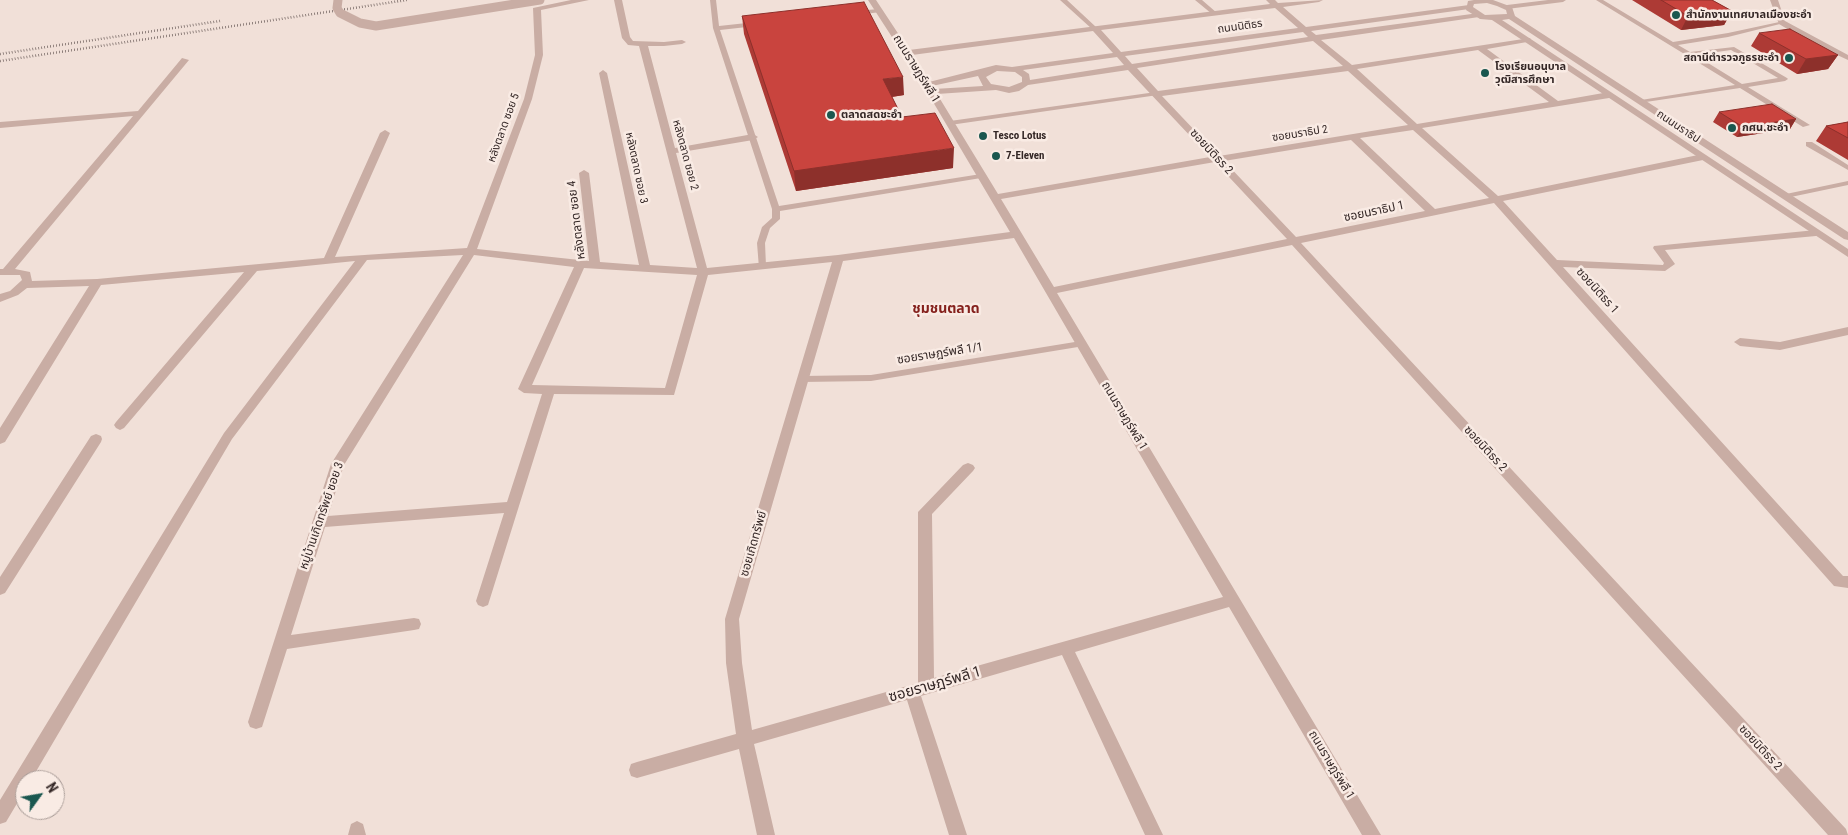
<!DOCTYPE html>
<html>
<head>
<meta charset="utf-8">
<style>
  body { margin:0 }
  #map { position:relative; width:1848px; height:835px; overflow:hidden; background:#f1e0d8; font-family:"Roboto Condensed",sans-serif }
  canvas { display:block }
  .north { position:absolute; left:15px; top:770px; width:50px; height:50px; box-sizing:border-box; background:#f9ebe4; border:1px solid #aa9d98; border-radius:50%; rotate:58deg; font-size:14px; font-weight:700; line-height:20px; text-align:center; color:#342726 }
  .north::after { content:''; display:block; margin:auto; width:18px; height:22px; background:#1a574f; clip-path:polygon(50% 0,100% 100%,50% 72%,0 100%) }
</style>
</head>
<body>
<div id="map">
<canvas width="1848" height="835"></canvas>
<div class="north">N</div>
</div>
<script>
const c = document.querySelector('canvas').getContext('2d');
c.lineJoin = 'round';
const shape = rows => new Path2D(rows.map(r => 'M' + r).join(''));
function fill(path, color) { c.fillStyle = color; c.fill(path, 'evenodd'); }
function trace(path, color, width, dash) { c.strokeStyle = color; c.lineWidth = width; c.lineCap = dash ? 'butt' : 'round'; c.setLineDash(dash || []); c.stroke(path); }
function label(font, color, halo, rows, align = 'center') {
  c.font = font + ' "Roboto Condensed","Noto Sans Thai",sans-serif'; c.lineWidth = 5; c.setLineDash([]); c.textBaseline = 'middle'; c.strokeStyle = halo; c.fillStyle = color; for (const [text, x, y, turn = 0] of rows) {
    c.save(); c.translate(x, y); c.rotate((+turn || 0) * Math.PI / 180); c.textAlign = isNaN(turn) ? turn : align; if (halo) c.strokeText(text, 0, 0); c.fillText(text, 0, 0); c.restore();
  }
}
const service = shape([
  [710,0,716,0,719,26,756,22,759,24,756,26,720,30,779,206,981,174,985,176,981,178,780,211,780,219,770,228,765,243,766,266,762,269,759,268,757,243,762,227,772,218,772,209,713,28,710,0],
  [1060,0,1067,0,1096,27,1096,29,1092,29,1060,0],
  [1195,0,1202,0,1217,13,1212,14,1195,0],
  [1548,0,1566,0,1563,2,1507,9,1504,7,1507,5,1548,0],
  [1596,0,1603,0,1673,42,1728,33,1784,21,1784,23,1728,37,1678,45,1690,52,1734,47,1787,78,1788,79,1785,81,1748,87,1810,125,1803,127,1740,88,1639,103,1637,102,1641,100,1735,85,1596,0],
  [1731,50,1778,78,1742,84,1695,55,1731,50],
  [879,9,882,11,881,12,855,15,852,13,855,11,879,9],
  [1156,92,1159,94,1158,95,950,125,946,123,950,121,1156,92],
  [1806,142,1812,142,1848,165,1848,170,1806,146,1806,142],
  [1848,181,1848,185,1786,198,1782,196,1786,194,1848,181],
  [1081,341,1084,342,1086,344,1084,346,871,381,802,382,797,379,802,376,871,375,1081,341]
]);
const minor = shape([
  [571,0,589,0,541,10,543,55,532,99,477,249,589,261,579,173,584,170,589,173,600,262,639,265,599,73,603,70,607,73,650,265,697,268,639,46,628,45,622,38,614,0,622,0,630,37,633,41,664,42,682,40,686,42,682,44,664,46,648,46,675,148,753,134,758,137,753,140,676,153,707,268,838,255,1010,232,923,85,868,0,876,0,909,50,1270,4,1266,0,1275,0,1278,3,1323,0,1319,2,1283,7,1306,27,1469,5,1473,7,1469,9,1311,31,1316,35,1479,13,1483,15,1479,17,1321,40,1352,65,1530,38,1531,40,1527,42,1487,49,1558,101,1609,92,1613,95,1609,98,1422,128,1498,196,1703,154,1708,157,1703,160,1503,201,1557,260,1663,265,1664,263,1653,248,1654,246,1816,230,1821,233,1816,236,1665,250,1675,264,1665,271,1563,267,1843,576,1848,576,1848,588,1834,586,1494,203,1301,243,1846,829,1848,835,1828,835,1292,245,1057,293,1381,835,1362,835,1229,607,1075,652,1163,835,1145,835,1062,655,921,696,967,835,949,835,907,700,754,744,775,835,757,835,739,749,637,778,631,776,629,770,631,764,637,762,736,734,726,663,725,619,832,262,708,275,674,395,554,394,488,605,483,607,478,605,476,601,504,513,325,527,291,635,414,618,419,619,421,624,419,629,414,630,287,649,262,727,256,729,250,727,248,722,331,464,463,255,367,260,232,439,31,780,25,780,25,790,6,822,0,824,0,800,224,433,355,261,257,271,124,428,120,430,116,428,114,425,116,422,244,272,101,285,5,442,0,444,0,428,89,286,27,288,18,295,0,302,0,294,10,291,22,280,20,275,0,275,0,269,3,269,133,116,0,128,0,122,138,111,182,58,189,60,15,269,30,272,32,281,97,279,324,258,380,133,385,130,390,133,335,257,467,248,524,99,535,55,533,8,571,0],
  [1275,8,1298,28,1121,52,1101,30,1275,8],
  [1093,31,1113,53,1012,67,996,65,929,82,912,55,1093,31],
  [1303,32,1308,37,1132,64,1125,56,1303,32],
  [1313,41,1343,66,1158,91,1137,68,1313,41],
  [1478,50,1549,102,1417,124,1357,69,1478,50],
  [1117,57,1124,65,1030,80,1029,74,1023,70,1117,57],
  [1128,70,1210,157,998,194,937,94,996,90,1009,93,1019,91,1028,85,1128,70],
  [997,71,1015,72,1022,77,1022,82,1009,87,991,84,986,77,997,71],
  [1348,71,1408,125,1219,156,1162,96,1348,71],
  [978,76,983,86,934,89,932,86,978,76],
  [1413,130,1489,198,1435,209,1360,138,1413,130],
  [1351,140,1425,211,1296,237,1224,161,1351,140],
  [1215,162,1287,239,1054,287,1001,199,1215,162],
  [1014,238,1223,597,934,678,932,514,973,471,975,468,973,465,968,463,963,465,918,512,918,683,752,730,742,663,739,619,843,261,1014,238],
  [474,255,574,267,518,389,524,393,542,394,507,502,328,516,344,465,474,255],
  [584,268,697,275,665,388,532,385,584,268],
  [1770,0,1778,0,1785,21,1848,55,1848,60,1809,42,1779,24,1770,0],
  [1848,327,1848,335,1780,350,1740,346,1734,342,1740,338,1780,342,1848,327],
  [96,434,101,436,102,439,101,442,5,593,0,595,0,577,91,436,96,434],
  [357,821,363,824,366,835,348,835,351,824,357,821]
]);
const tertiary = shape([
  [1474,0,1493,0,1512,7,1515,16,1848,232,1848,240,1844,239,1509,19,1502,20,1848,249,1848,257,1492,20,1480,19,1466,10,1468,1,1474,0],
  [1487,3,1497,6,1506,10,1507,14,1485,15,1473,7,1474,4,1487,3]
]);
const rail = shape([
  [0,54,220,21],
  [0,61,407,0]
]);
const minorBridge = shape([
  [338,0,337,8,340,13,360,23,376,26,540,0]
]);
const wall = shape([
  [1632,0,1712,0,1732,11,1724,25,1681,30],
  [742,16,904,95,892,97,902,117,953,168,796,191,744,34],
  [1759,33,1838,55,1828,69,1797,74,1751,46],
  [1719,112,1796,119,1790,129,1737,137,1713,122],
  [1848,122,1848,160,1816,141,1826,126]
]);
const shadedWall = shape([
  [1732,11,1724,25,1681,30,1688,16],
  [1838,55,1828,69,1797,74,1806,59],
  [903,77,904,95,884,98,883,79],
  [1796,119,1790,129,1737,137,1743,127],
  [954,148,953,168,796,191,794,171]
]);
const building = shape([
  [1661,0,1712,0,1732,11,1688,16,1661,0],
  [864,2,903,77,883,79,902,117,935,113,954,148,794,171,742,16,864,2],
  [1790,29,1838,55,1806,59,1759,33,1790,29],
  [1772,104,1796,119,1743,127,1719,112,1772,104],
  [1848,122,1848,138,1826,126,1848,122]
]);
const markers = [
  [1676,15,5,"#1a574f"],
  [1789,58,5,"#1a574f"],
  [1485,73,5,"#1a574f"],
  [831,115,5,"#1a574f"],
  [1732,128,5,"#1a574f"],
  [983,136,5,"#1a574f"],
  [996,156,5,"#1a574f"]
];
const farPoinames = [
  ["สํานักงานเทศบาลเมืองชะอำ",1686,15],
  ["สถานีตำรวจภูธรชะอำ",1779,58,"right"],
  ["โรงเรียนอนุบาล",1495,67],
  ["วุฒิสารศึกษา",1495,80],
  ["ตลาดสดชะอำ",841,115],
  ["กศน.ชะอำ",1742,128],
  ["Tesco Lotus",993,136],
  ["7-Eleven",1006,156]
];
const farStreetnames = [
  ["ถนนนิติธร",1240,27,-8],
  ["ถนนนราธิป",1678,127,34],
  ["หลังตลาด ซอย 5",504,128,-70],
  ["ซอยนราธิป 2",1300,134,-9],
  ["หลังตลาด ซอย 2",685,155,75],
  ["หลังตลาด ซอย 3",636,168,78]
];
const streetNames = [
  ["ถนนราษฎร์พลี 1",916,69,58],
  ["ซอยนิติธร 2",1211,152,47],
  ["ซอยนราธิป 1",1374,212,-12],
  ["หลังตลาด ซอย 4",577,220,-97],
  ["ซอยนิติธร 1",1597,291,48],
  ["ซอยราษฎร์พลี 1/1",940,354,-9],
  ["ถนนราษฎร์พลี 1",1124,416,59],
  ["ซอยนิติธร 2",1485,449,47],
  ["หมู่บ้านเกิดทรัพย์ ซอย 3",322,516,-71],
  ["ซอยเกิดทรัพย์",754,544,-74],
  ["ซอยนิติธร 2",1760,748,47],
  ["ถนนราษฎร์พลี 1",1331,765,59]
];
const neighbourhoodNames = [
  ["ชุมชนตลาด",946,309]
];
const nearStreetnames = [
  ["ซอยราษฎร์พลี 1",935,685,-16]
];
fill(service, '#c9ada4');
fill(minor, '#c9ada4');
fill(tertiary, '#c9ada4');
trace(rail, '#342726', 2.5, [0.5, 2.5]);
trace(minorBridge, '#c9ada4', 9);
fill(wall, '#ad3a35');
fill(shadedWall, '#8d302b');
fill(building, '#c9443e');
trace(building, '#8d302b', 1);
for (const [x, y, r, color] of markers) { const dot = new Path2D(); dot.arc(x, y, r, 0, 2 * Math.PI); c.fillStyle = color; c.fill(dot); trace(dot, '#f9ebe4', 2); }
label('bold 11px', '#342726', '#f9ebe4', farPoinames, 'left');
label('11px', '#342726', '#f9ebe4', farStreetnames);
label('12px', '#342726', '#f9ebe4', streetNames);
label('bold 14px', '#85211d', '#f9ebe4', neighbourhoodNames);
label('15px', '#342726', '#f9ebe4', nearStreetnames);
</script>
</body>
</html>
